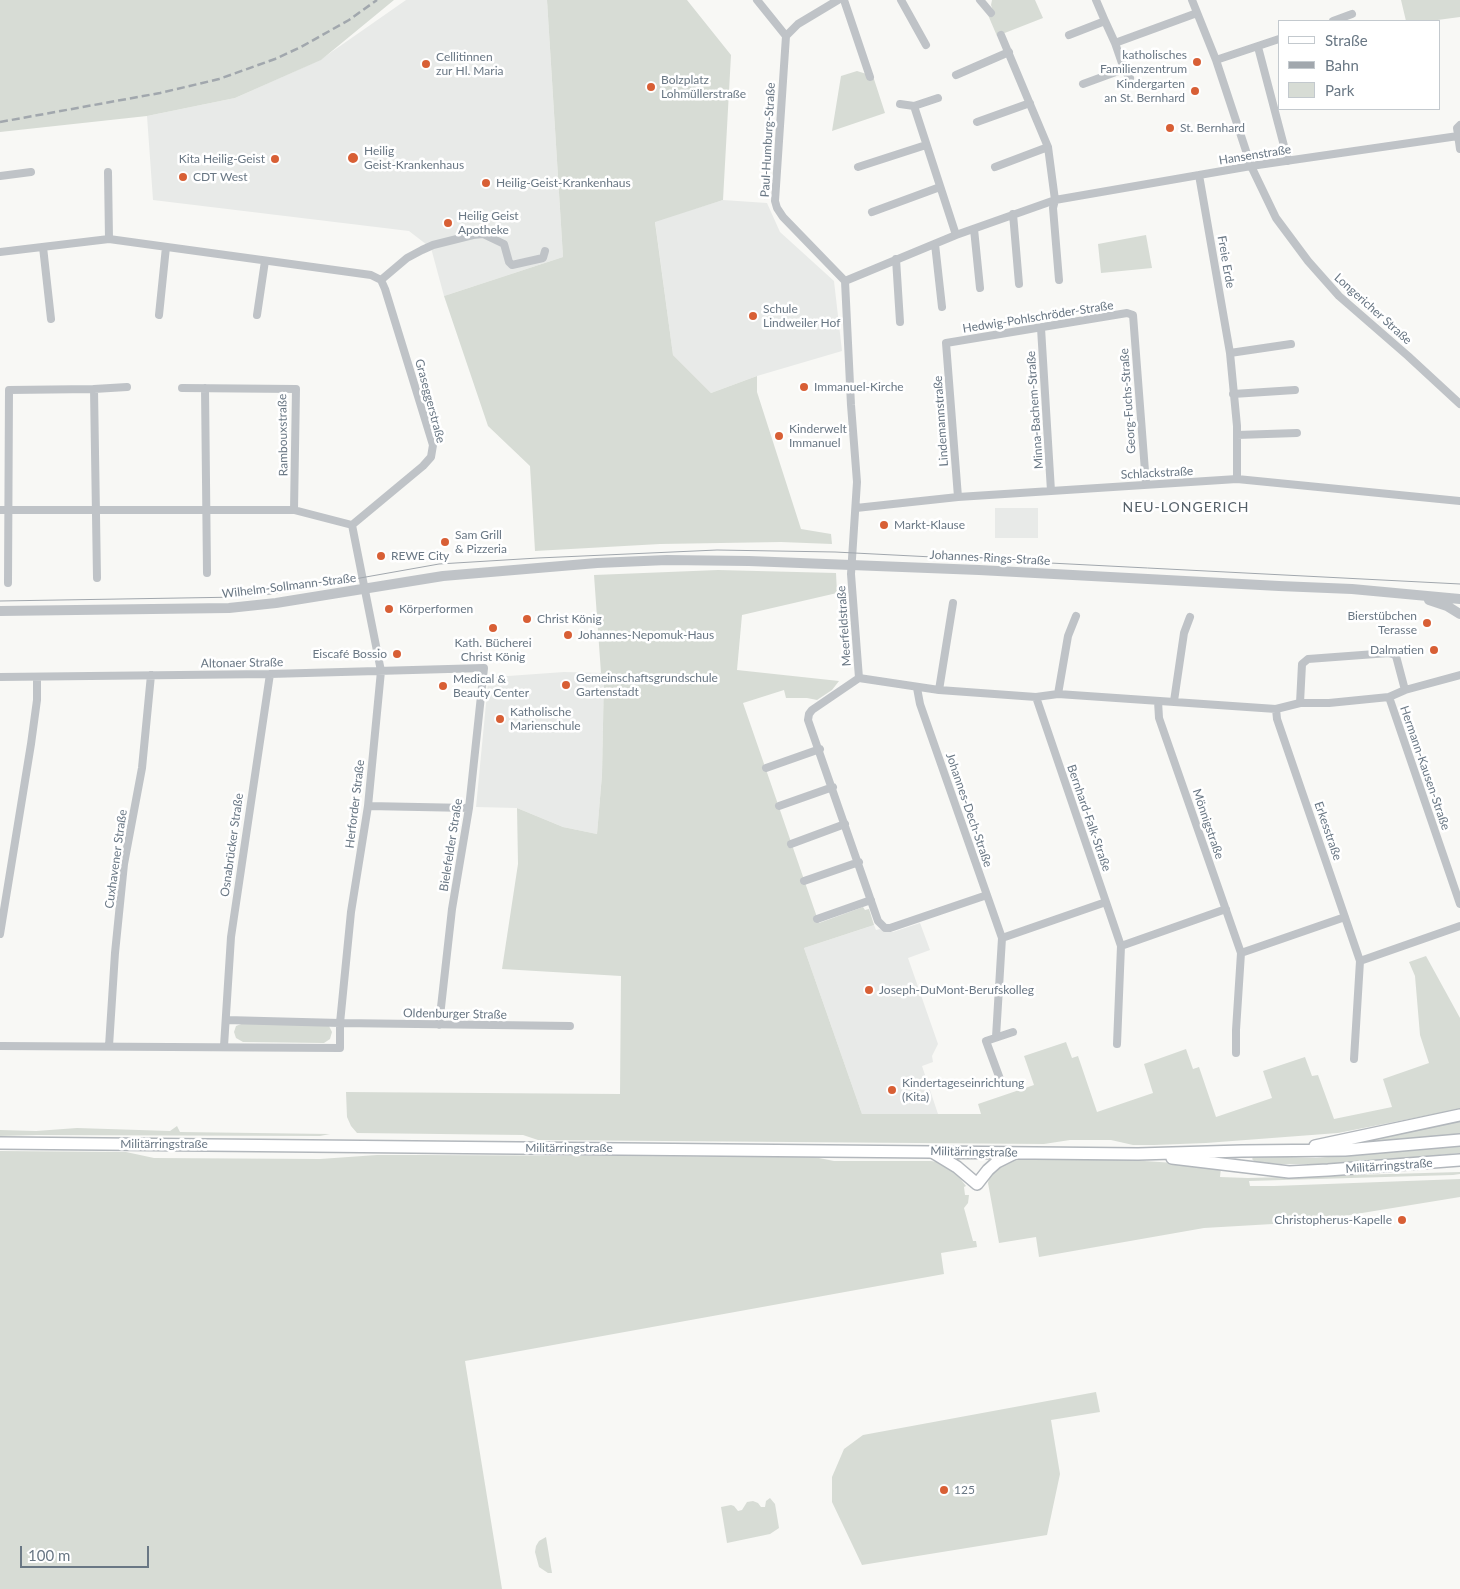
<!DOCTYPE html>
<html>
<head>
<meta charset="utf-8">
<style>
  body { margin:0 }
  #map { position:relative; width:1460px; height:1589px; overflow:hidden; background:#f8f8f5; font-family:Lato,sans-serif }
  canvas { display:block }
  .legend { position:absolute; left:1278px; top:20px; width:162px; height:90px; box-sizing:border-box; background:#fff; border:1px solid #c3c9ce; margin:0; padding:6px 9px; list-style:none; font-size:15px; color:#697784 }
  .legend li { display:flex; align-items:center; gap:10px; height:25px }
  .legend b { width:25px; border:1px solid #c3c9ce }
  .scale { position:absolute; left:20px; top:1546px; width:129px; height:22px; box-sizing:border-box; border:2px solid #697784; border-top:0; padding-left:6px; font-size:15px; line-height:18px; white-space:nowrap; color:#697784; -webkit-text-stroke:4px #fff; paint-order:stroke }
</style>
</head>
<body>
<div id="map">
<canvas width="1460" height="1589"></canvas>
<ul class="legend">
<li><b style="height:6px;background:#fff"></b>Straße</li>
<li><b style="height:6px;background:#a1a7ad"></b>Bahn</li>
<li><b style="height:14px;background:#d7dcd5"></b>Park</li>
</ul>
<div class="scale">100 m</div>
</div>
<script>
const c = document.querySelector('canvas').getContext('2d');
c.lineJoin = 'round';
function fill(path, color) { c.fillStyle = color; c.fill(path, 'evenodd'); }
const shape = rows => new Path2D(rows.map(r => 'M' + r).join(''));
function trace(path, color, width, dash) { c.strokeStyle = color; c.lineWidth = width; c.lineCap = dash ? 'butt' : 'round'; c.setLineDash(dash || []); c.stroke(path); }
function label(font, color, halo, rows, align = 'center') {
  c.font = font + ' Lato,sans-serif'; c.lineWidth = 5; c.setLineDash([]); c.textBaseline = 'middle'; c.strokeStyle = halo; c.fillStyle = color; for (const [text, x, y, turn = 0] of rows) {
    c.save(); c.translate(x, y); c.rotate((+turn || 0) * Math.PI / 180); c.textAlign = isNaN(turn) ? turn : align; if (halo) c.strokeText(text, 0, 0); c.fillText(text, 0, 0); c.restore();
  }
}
const built = shape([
  [406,0,547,0,563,257,444,296,431,248,409,231,153,200,147,116,235,98,320,60],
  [723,200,767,203,780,232,834,281,842,351,757,376,711,393,673,355,655,221],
  [995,508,1038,508,1038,538,995,538],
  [564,672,604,673,602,775,597,834,563,827,517,808,476,807,488,683,494,677],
  [920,923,930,950,908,958,938,1044,932,1056,933,1062,922,1066,938,1114,862,1114,804,948,874,925,876,930,880,929,886,932,893,932]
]);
const green = shape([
  [0,0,394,0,321,60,235,98,147,116,0,132],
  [547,0,687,0,731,55,723,200,655,222,673,355,711,393,757,376,757,392,801,529,831,534,832,544,781,542,660,544,535,551,530,466,488,426,444,296,563,257],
  [992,0,1035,0,1043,18,997,36,988,15,993,11,991,5],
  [1401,0,1460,0,1460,17,1430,21,1406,21],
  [857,71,873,76,885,113,832,131,841,76],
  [1146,235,1152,268,1101,273,1098,244],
  [718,570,836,573,837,593,742,615,737,670,839,681,832,690,817,700,807,698,786,698,784,690,743,703,819,923,863,907,865,910,869,909,874,925,804,948,862,1114,981,1114,978,1104,1034,1085,1024,1056,1066,1042,1072,1058,1078,1056,1097,1112,1153,1093,1144,1064,1186,1049,1193,1069,1199,1067,1216,1117,1272,1098,1263,1071,1305,1057,1312,1076,1318,1075,1334,1119,1392,1107,1383,1079,1429,1063,1420,1035,1415,976,1409,962,1426,956,1460,1018,1460,1109,1338,1133,1206,1143,1154,1145,1133,1145,1111,1140,1070,1140,1044,1144,538,1140,523,1135,357,1133,351,1126,347,1117,346,1092,620,1094,621,976,502,969,518,864,517,808,563,827,597,834,602,775,604,674,601,673,594,575],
  [244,1023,328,1024,332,1032,330,1039,324,1043,243,1042,236,1038,234,1032,236,1026],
  [1460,1121,1460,1134,1344,1145,1344,1144],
  [177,1126,180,1132,330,1134,320,1136,37,1135,0,1136,0,1130,36,1131,77,1128,170,1131],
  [1460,1145,1460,1153,1346,1164,1280,1164,1255,1162,1252,1159,1254,1156,1257,1156,1316,1158],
  [0,1151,126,1152,154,1158,320,1159,377,1155,423,1155,814,1157,834,1161,931,1161,938,1162,952,1168,966,1186,964,1187,965,1195,969,1195,968,1203,964,1208,973,1241,976,1241,977,1247,941,1253,944,1274,465,1361,502,1589,0,1589],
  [1014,1159,1130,1160,1189,1164,1221,1168,1220,1177,1248,1178,1460,1172,1460,1174,1453,1175,1249,1181,1250,1186,1274,1186,1460,1179,1460,1197,1307,1222,1204,1228,1039,1257,1036,1237,999,1243,988,1183,991,1169],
  [1096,1392,1100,1412,1051,1420,1060,1474,1047,1535,862,1565,832,1502,832,1477,844,1449,863,1435],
  [770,1498,775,1504,779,1528,770,1534,727,1543,721,1507,731,1505,734,1506,738,1511,742,1510,747,1502,753,1501,758,1503,761,1507,765,1507,766,1501],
  [546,1537,552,1573,548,1573,539,1567,535,1552,536,1546,539,1541]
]);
const minor = shape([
  [757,0,786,36,775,201,777,208,783,217,845,281,851,405,857,482,851,574,859,678],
  [844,0,870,77],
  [901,0,926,45],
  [980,0,991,13],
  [1192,0,1216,60,1251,166,1276,218,1308,261,1339,296,1408,356,1460,404],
  [1105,21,1115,43],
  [1333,21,1352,14],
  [1001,35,1048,147,1055,200,1053,208,1059,280],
  [1069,35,1105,21,1096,0],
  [786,36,798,24,838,0],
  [1258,47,1288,161],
  [1216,60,1279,39],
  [1124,69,1130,78],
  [956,75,1009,52],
  [1083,84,1124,69,1115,43,1197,13],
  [900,104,914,106,938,98],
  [914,106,956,235],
  [977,122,1030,103],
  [1460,125,1457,128,1460,149],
  [858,167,926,145],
  [995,167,1048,147],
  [108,172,109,239],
  [1199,175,1230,353,1237,426,1237,479],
  [0,176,31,172],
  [872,212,940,187],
  [1013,214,1019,284],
  [974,229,980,288],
  [935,244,942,307],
  [43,247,51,319],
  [0,252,109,239,371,275,381,280,407,258,422,250,433,245,473,235,483,234,504,244,509,262,512,265,543,258,545,251],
  [896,259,900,322],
  [845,281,956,235,1055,200,1251,166,1458,136],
  [159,315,166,247],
  [257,315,265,261],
  [1041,328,1051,491],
  [1230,353,1291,344],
  [182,388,296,389,294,510],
  [205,388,207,573],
  [94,389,127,387],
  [1233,394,1295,390],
  [1237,435,1297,433],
  [958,497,946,343,1127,313,1133,315,1146,484],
  [856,508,958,497,1237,479,1460,501],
  [0,510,294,510,352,525,381,671,368,806,351,912,340,1023,226,1020],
  [352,525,423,466,431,457,433,445,385,289,381,280],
  [8,583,9,390,94,389,97,578],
  [0,677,270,674,484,668,469,808,452,909,439,1025],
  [859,678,939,690,1036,697,1058,694,1276,709,1300,703,1329,703,1389,697,1405,690,1460,675],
  [859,678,812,710,809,714,808,720,878,921,885,928,890,928,987,895],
  [917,688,920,704,1002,938,1106,902],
  [939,690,953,603],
  [1058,694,1068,636,1076,616],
  [1036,697,1121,946,1226,909],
  [1389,697,1460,904],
  [1158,701,1159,718,1241,953,1345,917],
  [1174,701,1184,633,1190,617],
  [1300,703,1302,664,1308,659,1389,653,1393,654,1396,656,1405,690],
  [1276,709,1277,719,1360,961,1354,1059],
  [766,768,820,749],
  [368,806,469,808],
  [779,806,833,787],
  [791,844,845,824],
  [804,881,859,862],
  [817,919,871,900],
  [0,934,31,744,37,700,37,678],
  [1360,961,1460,926],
  [996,1037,1002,938],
  [1117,1044,1121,946],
  [0,1046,340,1048,340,1023,570,1026],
  [109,1046,115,953,124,864,142,768,151,675],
  [224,1046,231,937,270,674],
  [1236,1053,1236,1030,1241,953],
  [1000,1079,986,1041,1013,1032]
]);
const tertiary = shape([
  [1429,600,1447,606,1460,614],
  [0,611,229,608,276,603,443,576,597,563,667,560,749,561,979,570,1279,586,1352,589,1460,599]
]);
const secondary = shape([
  [0,1143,1138,1154,1242,1151,1345,1150,1460,1140],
  [1315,1146,1460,1115],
  [934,1153,957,1167,977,1184,988,1170,997,1162,1015,1153],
  [1172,1158,1289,1172,1328,1170,1460,1160]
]);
const tram = shape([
  [0,601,241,597,270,594,439,564,538,558,717,550,835,552,1460,584]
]);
const rail = shape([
  [0,122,160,93,219,79,275,59,301,47,349,20,377,0]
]);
const markers = [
  [1197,62,5,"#d85f35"],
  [426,64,5,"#d85f35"],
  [651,87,5,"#d85f35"],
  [1195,91,5,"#d85f35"],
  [1170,128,5,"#d85f35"],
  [353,158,6,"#d85f35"],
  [275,159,5,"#d85f35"],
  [183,177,5,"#d85f35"],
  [486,183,5,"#d85f35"],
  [448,223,5,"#d85f35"],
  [753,316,5,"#d85f35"],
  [804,387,5,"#d85f35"],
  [779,436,5,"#d85f35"],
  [884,525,5,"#d85f35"],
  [445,542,5,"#d85f35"],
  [381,556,5,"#d85f35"],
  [389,609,5,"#d85f35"],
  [527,619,5,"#d85f35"],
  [1427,623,5,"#d85f35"],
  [493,628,5,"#d85f35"],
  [568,635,5,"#d85f35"],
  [1434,650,5,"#d85f35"],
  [397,654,5,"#d85f35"],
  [566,685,5,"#d85f35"],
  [443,686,5,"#d85f35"],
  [500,719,5,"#d85f35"],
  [869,990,5,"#d85f35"],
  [892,1090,5,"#d85f35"],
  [1402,1220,5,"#d85f35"],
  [944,1490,5,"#d85f35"]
];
const poiNames = [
  ["katholisches",1187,55,"right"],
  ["Familienzentrum",1187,69,"right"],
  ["Cellitinnen",436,57],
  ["zur Hl. Maria",436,71],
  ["Bolzplatz",661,80],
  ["Lohmüllerstraße",661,94],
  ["Kindergarten",1185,84,"right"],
  ["an St. Bernhard",1185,98,"right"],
  ["St. Bernhard",1180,128],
  ["Heilig",364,151],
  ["Geist-Krankenhaus",364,165],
  ["Kita Heilig-Geist",265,159,"right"],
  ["CDT West",193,177],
  ["Heilig-Geist-Krankenhaus",496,183],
  ["Heilig Geist",458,216],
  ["Apotheke",458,230],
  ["Schule",763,309],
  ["Lindweiler Hof",763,323],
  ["Immanuel-Kirche",814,387],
  ["Kinderwelt",789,429],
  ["Immanuel",789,443],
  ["Markt-Klause",894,525],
  ["Sam Grill",455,535],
  ["& Pizzeria",455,549],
  ["REWE City",391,556],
  ["Körperformen",399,609],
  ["Bierstübchen",1417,616,"right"],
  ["Terasse",1417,630,"right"],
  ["Christ König",537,619],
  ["Johannes-Nepomuk-Haus",578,635],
  ["Kath. Bücherei",493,643,"center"],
  ["Christ König",493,657,"center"],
  ["Dalmatien",1424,650,"right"],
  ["Eiscafé Bossio",387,654,"right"],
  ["Gemeinschaftsgrundschule",576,678],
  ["Gartenstadt",576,692],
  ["Medical &",453,679],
  ["Beauty Center",453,693],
  ["Katholische",510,712],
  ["Marienschule",510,726],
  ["Joseph-DuMont-Berufskolleg",879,990],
  ["Kindertageseinrichtung",902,1083],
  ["(Kita)",902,1097],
  ["Christopherus-Kapelle",1392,1220,"right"],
  ["125",954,1490]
];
const streetNames = [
  ["Paul-Humburg-Straße",768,140,-87],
  ["Hansenstraße",1255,155,-9],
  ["Freie Erde",1226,262,80],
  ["Longericher Straße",1373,309,42],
  ["Hedwig-Pohlschröder-Straße",1038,317,-9],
  ["Graseggerstraße",430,401,75],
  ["Georg-Fuchs-Straße",1128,401,-94],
  ["Minna-Bachem-Straße",1035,410,-94],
  ["Lindemannstraße",941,421,-94],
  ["Rambouxstraße",283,435,-91],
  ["Schlackstraße",1157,473,-3],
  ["Johannes-Rings-Straße",990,558,3],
  ["Wilhelm-Sollmann-Straße",289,586,-7],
  ["Meerfeldstraße",844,626,-94],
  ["Altonaer Straße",242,663,-1],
  ["Hermann-Kausen-Straße",1425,768,71],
  ["Herforder Straße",355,804,-83],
  ["Johannes-Dech-Straße",969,810,71],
  ["Bernhard-Falk-Straße",1089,818,71],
  ["Mönnigstraße",1208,824,71],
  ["Erkesstraße",1328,831,71],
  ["Osnabrücker Straße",232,845,-82],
  ["Bielefelder Straße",451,845,-81],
  ["Cuxhavener Straße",116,859,-82],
  ["Oldenburger Straße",455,1014,1],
  ["Militärringstraße",164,1144],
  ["Militärringstraße",569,1148],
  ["Militärringstraße",974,1152,1],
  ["Militärringstraße",1389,1166,-4]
];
const neighbourhoodNames = [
  ["NEU-LONGERICH",1186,507]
];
fill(built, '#e8eae8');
fill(green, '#d7dcd5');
trace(secondary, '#b2b7bc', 14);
trace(minor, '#bfc3c7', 8);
trace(tertiary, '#bfc3c7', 10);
trace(secondary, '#fff', 11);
trace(tram, '#a1a7ad', 1);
trace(rail, '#a1a7ad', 2.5, [8, 4]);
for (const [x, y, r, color] of markers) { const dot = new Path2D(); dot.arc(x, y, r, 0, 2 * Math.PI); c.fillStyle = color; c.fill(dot); trace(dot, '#fff', 2); }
label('12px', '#697784', '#fff', poiNames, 'left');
label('12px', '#697784', '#fff', streetNames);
c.letterSpacing = '1px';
label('14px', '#56616a', '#fff', neighbourhoodNames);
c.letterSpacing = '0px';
</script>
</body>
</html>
